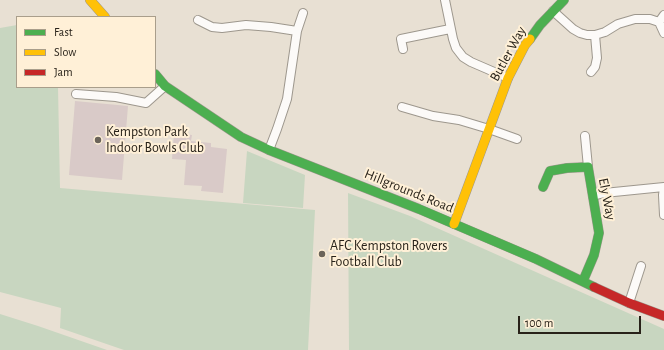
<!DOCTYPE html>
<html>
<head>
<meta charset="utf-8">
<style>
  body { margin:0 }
  #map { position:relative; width:664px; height:350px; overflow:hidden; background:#e8e0d3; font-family:"Alegreya Sans",sans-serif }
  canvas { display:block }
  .legend { position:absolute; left:16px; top:16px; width:140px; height:72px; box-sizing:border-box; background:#fff0d7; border:1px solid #a99e8b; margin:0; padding:5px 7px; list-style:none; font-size:12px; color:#282219 }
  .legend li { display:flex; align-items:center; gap:8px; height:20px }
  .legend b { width:20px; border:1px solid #a99e8b }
  .scale { position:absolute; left:518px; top:316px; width:123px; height:18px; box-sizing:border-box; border:2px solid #282219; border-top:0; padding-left:5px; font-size:12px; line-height:14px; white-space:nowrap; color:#282219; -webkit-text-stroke:3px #fff0d7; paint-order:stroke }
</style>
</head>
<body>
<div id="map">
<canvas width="664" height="350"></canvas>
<ul class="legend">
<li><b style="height:5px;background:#4caf50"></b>Fast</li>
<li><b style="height:5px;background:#ffc107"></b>Slow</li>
<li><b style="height:5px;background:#c62828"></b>Jam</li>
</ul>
<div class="scale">100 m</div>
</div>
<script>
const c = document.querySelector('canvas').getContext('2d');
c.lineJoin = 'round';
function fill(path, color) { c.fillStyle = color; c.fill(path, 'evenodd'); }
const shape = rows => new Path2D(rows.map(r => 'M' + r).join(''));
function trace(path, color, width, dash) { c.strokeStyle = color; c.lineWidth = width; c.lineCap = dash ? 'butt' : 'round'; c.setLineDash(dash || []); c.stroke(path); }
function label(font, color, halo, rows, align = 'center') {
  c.font = font + ' "Alegreya Sans",sans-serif'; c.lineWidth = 4; c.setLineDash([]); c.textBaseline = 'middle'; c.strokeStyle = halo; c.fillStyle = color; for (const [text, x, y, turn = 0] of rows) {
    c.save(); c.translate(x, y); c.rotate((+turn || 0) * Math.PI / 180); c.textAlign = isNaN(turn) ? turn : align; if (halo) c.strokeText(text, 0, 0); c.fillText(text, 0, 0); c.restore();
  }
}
const green = shape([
  [17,25,17,87,58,87,60,188,315,210,308,350,124,350,60,328,61,308,0,292,0,28],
  [247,151,305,175,303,208,243,203],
  [348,193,410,216,664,329,664,350,349,350],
  [0,314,38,326,107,350,0,350]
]);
const building = shape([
  [75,101,128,106,122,180,69,175],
  [174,133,192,135,191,141,211,143,211,147,227,149,223,193,201,191,202,186,184,185,186,160,172,159]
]);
const street = shape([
  [445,0,453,39,456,48,463,57,471,62,508,78],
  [553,11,573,29,580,33,587,35,595,35,605,32,618,24,635,19,650,19,659,22,664,33],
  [198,20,212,27,222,28,246,25,271,27,297,31],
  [659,22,664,15],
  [403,49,401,39,450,29],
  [591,72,595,67,597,58,595,35],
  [76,94,116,97,146,103,165,86],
  [402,107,433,116,459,120,489,129,517,139],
  [585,136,588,167],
  [269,150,277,129,287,99,297,31,303,13],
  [664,188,663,195,664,215],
  [593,196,604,193,664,187],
  [629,303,641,266]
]);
const fast = shape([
  [530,39,540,25,564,0],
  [155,74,165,86,241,137,269,150,419,209,536,259,594,287],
  [543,187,550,171,567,168,588,167,599,233,594,255,583,281]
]);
const slow = shape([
  [90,0,105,17],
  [454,224,508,78,525,45,530,39]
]);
const jam = shape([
  [594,287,629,303,664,316]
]);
const markers = [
  [98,140,4,"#6b645a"],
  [322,254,4,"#6b645a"]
];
const streetNames = [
  ["Butler Way",508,54,-61],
  ["Hillgrounds Road",409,191,22],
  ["Ely Way",607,199,79]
];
const poiNames = [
  ["Kempston Park",106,132],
  ["Indoor Bowls Club",106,148],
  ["AFC Kempston Rovers",330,246],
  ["Football Club",330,262]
];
fill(green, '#c8d6c0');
fill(building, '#d9cac8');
trace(street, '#9d978d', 10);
trace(fast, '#9d978d', 10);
trace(slow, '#9d978d', 10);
trace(jam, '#9d978d', 10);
trace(street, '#fcfaf8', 8);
trace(fast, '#4caf50', 9);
trace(slow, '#ffc107', 9);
trace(jam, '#c62828', 9);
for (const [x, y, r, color] of markers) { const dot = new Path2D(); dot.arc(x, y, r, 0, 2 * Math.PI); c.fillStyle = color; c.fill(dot); trace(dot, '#fff0d7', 1.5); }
label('14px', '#282219', '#fff0d7', streetNames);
label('14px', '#282219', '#fff0d7', poiNames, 'left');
</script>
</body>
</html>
